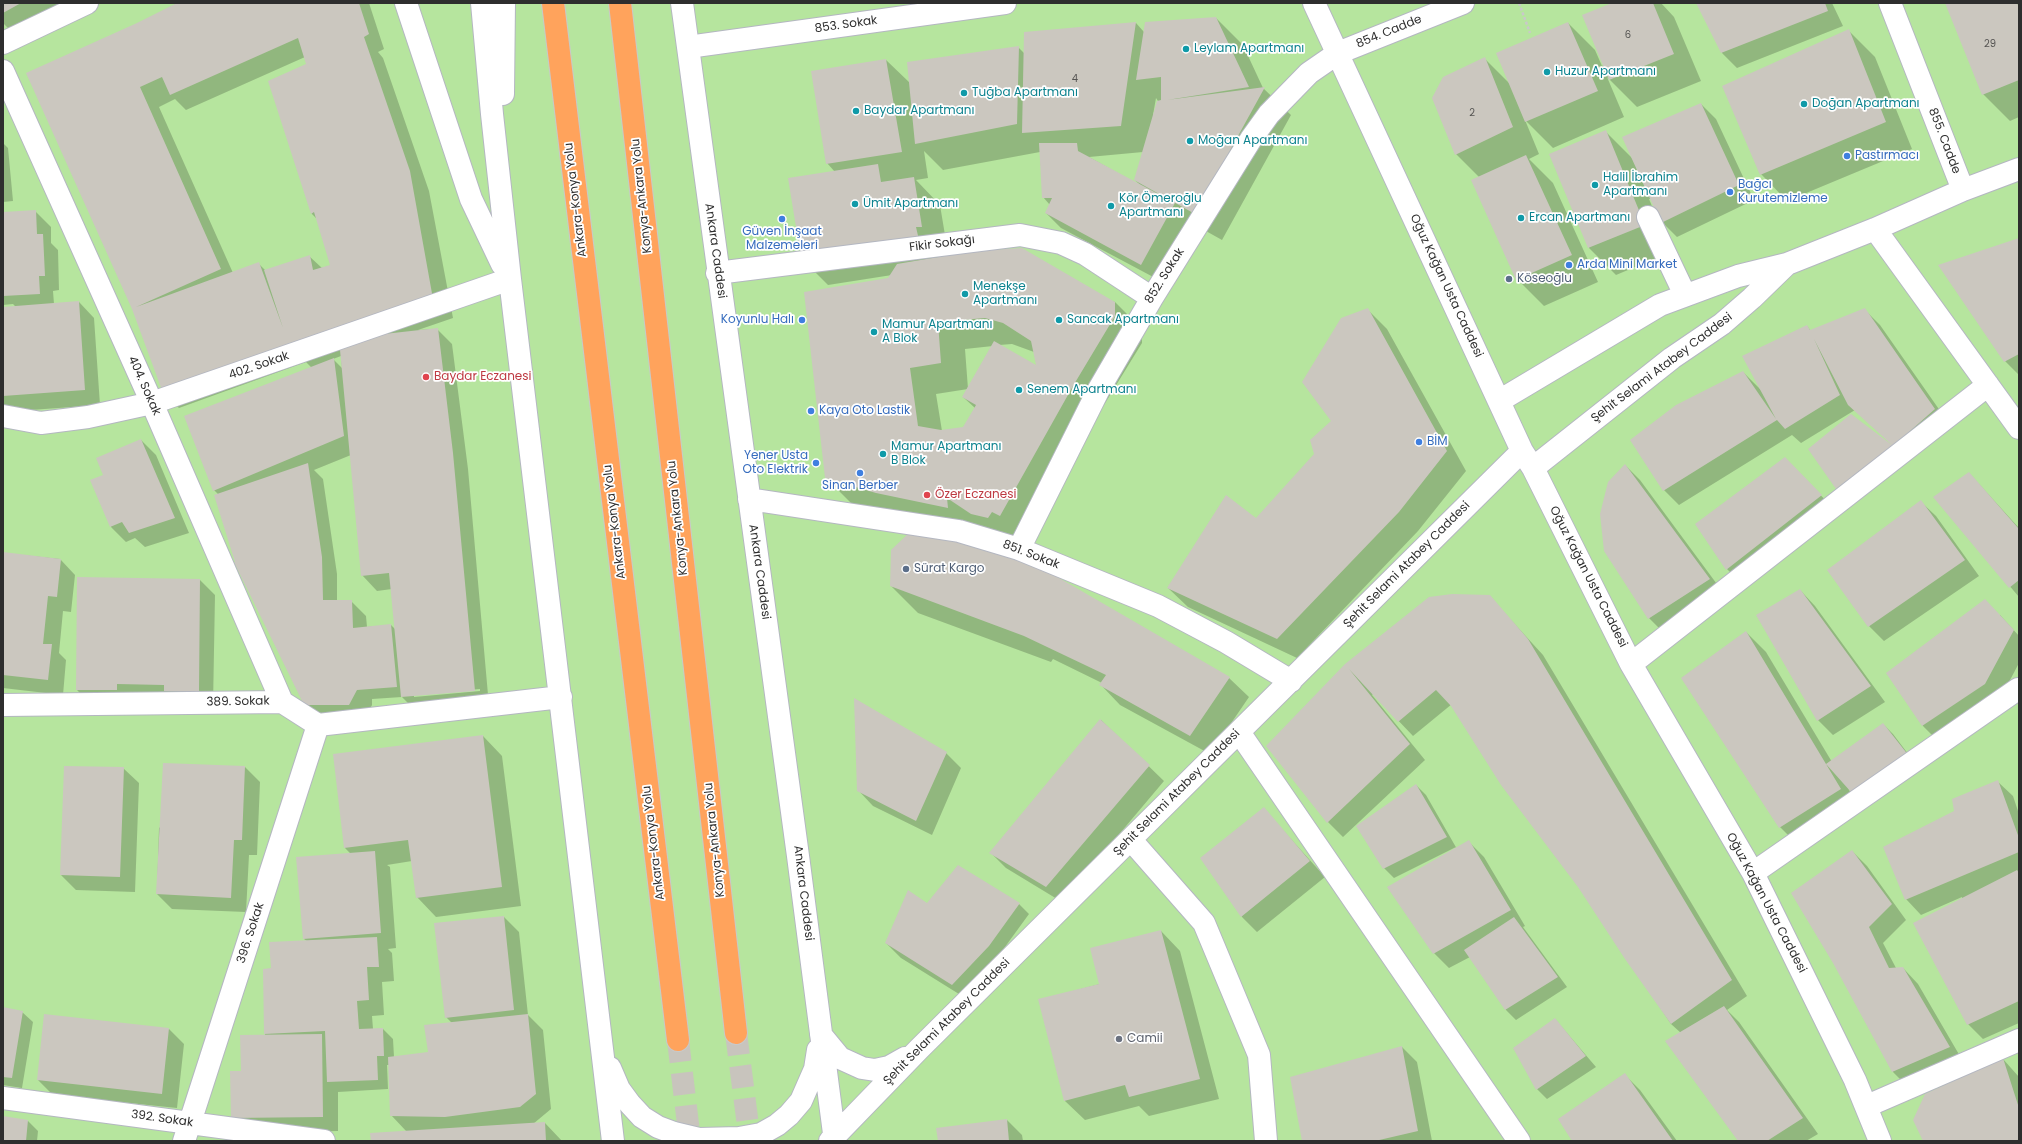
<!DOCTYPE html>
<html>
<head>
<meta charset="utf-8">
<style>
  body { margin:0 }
  #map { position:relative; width:2022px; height:1144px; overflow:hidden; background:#efe9e1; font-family:Poppins,sans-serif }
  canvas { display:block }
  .frame { position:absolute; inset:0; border:4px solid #2e2e2e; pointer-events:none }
</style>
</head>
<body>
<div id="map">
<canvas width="2022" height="1144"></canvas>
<div class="frame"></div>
</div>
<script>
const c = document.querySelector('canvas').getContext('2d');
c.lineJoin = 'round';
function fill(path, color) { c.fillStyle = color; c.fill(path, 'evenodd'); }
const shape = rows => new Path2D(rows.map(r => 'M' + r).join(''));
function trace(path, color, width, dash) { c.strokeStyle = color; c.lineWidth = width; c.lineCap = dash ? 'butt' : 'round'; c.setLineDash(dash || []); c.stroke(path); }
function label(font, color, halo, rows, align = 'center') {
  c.font = font + ' Poppins,sans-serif'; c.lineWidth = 3.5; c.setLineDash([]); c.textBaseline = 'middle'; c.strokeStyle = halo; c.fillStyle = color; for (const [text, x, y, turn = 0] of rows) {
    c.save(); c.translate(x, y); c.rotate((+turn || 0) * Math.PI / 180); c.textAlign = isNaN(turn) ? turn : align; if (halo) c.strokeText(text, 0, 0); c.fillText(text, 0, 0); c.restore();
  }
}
const green = shape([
  [3,3,2019,3,2019,1141,3,1141]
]);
const shadow = shape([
  [3,3,78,3,16,36,3,23],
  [178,3,369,3,384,49,378,52,383,58,429,191,453,318,418,330,437,329,452,344,468,469,489,706,417,712,402,697,372,699,372,705,364,720,320,719,304,704,237,563,219,495,214,490,311,367,306,362,179,408,164,393,133,309,136,25],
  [305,57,308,64,311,213,317,219,332,265,322,268,309,256,266,271,259,264,233,273,159,107,175,99,186,110],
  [341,356,342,368,333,359],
  [351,455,362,575,377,591,392,589,396,630,391,625,367,627,366,616,351,601,337,601,337,574,323,479,314,470],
  [480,689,480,691,414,697,414,695],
  [1615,3,1661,3,1674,17,1701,81,1637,107,1607,77,1624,117,1553,148,1525,120,1539,154,1529,159,1553,183,1598,282,1544,306,1517,279,1479,177,1456,154,1485,59,1510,84,1568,23,1595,50,1602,66,1604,65],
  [1697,3,1832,3,1843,26,1737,68,1722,53],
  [1946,3,2019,3,2019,117,2010,121,1983,94],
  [1216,18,1243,45,1263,88,1291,115,1222,240,1188,221,1157,279,1061,228,1046,213,1050,205,1043,197,1040,152,943,170,924,151,928,178,916,180,940,205,948,253,943,254,943,257,1115,302,1142,329,1142,343,1099,413,1027,543,999,540,973,523,974,535,853,505,826,478,892,275,828,285,801,258,835,172,827,163,886,60,910,83,1018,47,1025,54,1136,23,1144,32],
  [1156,98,1158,101,1154,115,1153,115],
  [1143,152,1135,180,1141,186,1089,157],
  [1012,344,1034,352,1037,367,999,345],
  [993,346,963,397,975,408,964,428,942,431,936,394,968,389,965,349],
  [1848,30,1875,57,1912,149,1787,201,1761,174],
  [1701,104,1716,119,1754,200,1677,237,1662,222,1651,199,1649,199,1671,252,1616,275,1589,248,1605,131,1632,158],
  [3,143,8,148,13,201,3,202],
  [35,211,51,227,51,243,58,250,59,290,53,291,54,304,79,302,94,318,100,405,3,412,3,308,16,307,13,304,3,305,3,213],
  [2019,239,2019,375,2005,361],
  [1367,309,1387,329,1466,471,1418,531,1297,658,1188,607,1168,588,1257,519,1315,454,1332,421],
  [1865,310,1880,325,1950,425,1847,498,1837,488,1888,443,1897,448,1855,410,1801,443,1792,435,1679,505,1664,490,1743,372,1761,390,1807,326,1811,331],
  [141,440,156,455,189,533,145,547,135,538,126,542,111,527,104,476],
  [1625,465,1640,480,1725,595,1664,633,1649,618,1605,551],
  [1969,473,2019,528,2019,597,1935,498],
  [1800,474,1836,511,1742,584,1727,569,1697,524],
  [1920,501,1936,516,1979,576,1884,641,1869,626],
  [3,553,60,559,75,575,71,612,63,611,59,653,66,660,63,695,3,688],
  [200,580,215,595,213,706,92,705,77,690],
  [891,586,1229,678,1249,697,1210,754,1120,705,1101,685,1102,683,1053,659,1051,662,918,613],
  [1800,590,1815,606,1885,702,1833,735,1818,720],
  [1489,596,1543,655,1747,996,1727,1010,1739,1022,1818,1134,1806,1141,1739,1141,1681,1033,1671,1024,1579,886,1452,704,1413,736,1373,694,1372,695,1425,760,1343,837,1328,822,1346,665],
  [2000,615,2019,636,2019,663,2000,699,1938,741,1923,726,1887,673],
  [1746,632,1766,652,1832,762,1883,724,1893,734,1918,767,1848,788,1860,809,1800,847,1780,827,1682,678],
  [1101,720,1164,781,1062,902,1006,868,991,853],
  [483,736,502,756,521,906,436,917,417,897,412,861,387,865,390,867,396,948,388,949,392,953,394,981,382,982,384,1015,372,1016,373,1029,383,1029,393,1039,394,1057,429,1053,452,1023,446,1017,504,917,519,932,528,1015,543,1030,551,1109,533,1124,545,1123,562,1141,372,1141,407,1132,391,1115,389,1065,387,1065,388,1089,338,1092,338,1131,247,1133,232,1118,242,1072,265,1036,264,970,272,969,307,941,304,939,351,854,345,848,334,755],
  [946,753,961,768,932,835,873,806,858,790],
  [65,767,123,768,139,783,135,892,76,890,61,875],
  [245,767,260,782,257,855,249,855,246,912,172,909,157,894,159,828],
  [1997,781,2013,796,2019,814,2019,1023,1983,1039,1968,1024,1962,897,1921,915,1906,899,1955,811],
  [1416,785,1426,795,1457,849,1469,842,1484,857,1525,926,1523,927,1567,987,1516,1020,1506,1010,1470,957,1449,968,1434,953,1456,847,1394,878,1384,868],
  [1264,809,1325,877,1257,932,1242,917,1202,858],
  [1852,851,1867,866,1906,920,1883,943,1896,968,1903,968,1918,984,1964,1063,1908,1087,1893,1072,1834,962],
  [1019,904,1029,914,967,999,901,958,886,943,931,907],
  [1161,931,1180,951,1219,1099,1149,1116,1139,1106,1085,1120,1065,1101,1039,1000,1100,984],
  [3,1008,22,1012,33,1022,22,1088,3,1085],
  [1555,1019,1596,1067,1547,1099,1537,1089],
  [169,1029,184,1044,177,1108,53,1095,38,1080],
  [1402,1047,1417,1062,1432,1141,1303,1141],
  [2003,1059,2019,1077,2019,1141,1924,1141],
  [1625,1075,1640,1090,1677,1141,1573,1141],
  [3,1117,28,1121,38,1131,37,1141,3,1141],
  [1007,1120,1022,1135,1023,1141,939,1141]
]);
const building = shape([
  [3,3,21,3,3,13],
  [177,3,359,3,369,34,364,37,410,171,433,299,163,393,132,309,26,73,137,23],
  [298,38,306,64,268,81,311,214,314,212,330,265,313,270,310,255,264,270,283,328,259,262,136,307,221,269,140,87,162,77,170,95],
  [1612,3,1653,3,1674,54,1609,80,1582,15],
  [1696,3,1825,3,1828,11,1721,53],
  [1945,3,2017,3,2019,8,2019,80,1982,95],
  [1216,17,1249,87,1167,100,1265,87,1195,214,1134,180,1157,101,1161,100,1161,77,1136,80,1145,22],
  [1136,22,1121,126,1022,133,1024,32],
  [1568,22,1598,91,1525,122,1496,53],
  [1849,29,1886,122,1760,175,1722,86],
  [1019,46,1017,124,915,144,907,62],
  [1485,57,1513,127,1455,155,1432,98,1443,77],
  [886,59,902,152,826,164,811,71],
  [1701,103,1739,185,1661,223,1622,137],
  [1606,130,1645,225,1588,248,1549,154],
  [1039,143,1077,143,1078,151,1175,203,1141,265,1045,213,1052,198,1042,198],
  [1526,155,1572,255,1516,280,1471,180],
  [878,164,881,182,914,177,922,227,916,227,919,240,801,258,788,178],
  [36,210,37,234,43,234,45,276,39,276,40,294,3,296,3,212],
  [2019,238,2019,354,2004,362,1938,265],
  [1022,248,1115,302,1115,316,1073,386,1000,516,992,512,988,518,971,514,947,498,948,508,876,493,825,478,804,292,888,278,897,264,974,251],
  [985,318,1003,323,1031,341,1036,365,994,341,962,397,976,405,963,427,941,430,918,426,910,368,941,363,938,322],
  [79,301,85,390,3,396,3,307],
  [1368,308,1447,451,1399,512,1277,639,1167,588,1226,495,1256,518,1314,454,1310,440,1331,421,1302,382,1341,318],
  [1865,308,1935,409,1893,446,1836,489,1808,449,1851,414,1892,445,1848,405,1814,339,1840,395,1785,429,1777,420,1663,491,1630,440,1676,405,1743,371,1776,419,1742,356,1807,325,1810,330],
  [438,328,453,453,475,691,401,697,389,573,361,576,339,339],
  [334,358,344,436,213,491,184,416],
  [141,439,175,518,129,533,122,522,110,527,90,480,103,475,96,458],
  [1785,457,1822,495,1726,570,1695,524],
  [308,463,322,557,323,600,352,600,353,628,391,624,397,687,357,690,349,705,304,705,234,562,235,562,214,495],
  [1625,464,1710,579,1648,619,1604,551,1600,514,1608,482],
  [1969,472,2019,529,2019,580,2009,588,1933,497],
  [1921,500,1965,560,1868,627,1827,570],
  [911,531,1012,555,1047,571,1230,677,1190,736,1099,685,1106,675,1024,636,890,586,891,550],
  [3,552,61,559,57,597,48,596,43,644,52,644,48,680,3,675],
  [77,577,200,579,199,692,164,691,164,685,117,684,117,690,76,690],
  [1800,589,1871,686,1817,721,1756,615],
  [1452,594,1490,595,1528,639,1732,980,1671,1024,1625,959,1578,887,1501,785,1451,706,1436,690,1398,722,1349,669,1410,744,1327,823,1266,746,1345,664,1429,597],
  [1985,599,2014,630,1985,684,1922,726,1886,673],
  [1746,631,1826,764,1883,723,1909,756,1851,792,1826,764,1841,789,1779,828,1681,678],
  [854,698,947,752,916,821,857,791],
  [1100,719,1150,765,1046,887,989,853],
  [483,735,502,887,416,898,408,840,344,848,333,754],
  [163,763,245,766,242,840,234,840,231,898,156,894],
  [64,766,124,767,120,877,60,875],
  [1998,780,2019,838,2019,852,1905,900,1883,847,1954,811,1952,799],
  [1416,784,1447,837,1383,869,1356,826],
  [1264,807,1310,861,1241,917,1200,858],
  [1469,840,1511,910,1433,954,1387,887],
  [1852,850,1892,904,1869,927,1889,968,1903,967,1950,1047,1892,1072,1833,963,1791,893],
  [375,851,381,933,303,939,296,857],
  [958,865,1020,903,989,946,952,985,885,943,908,890,927,903],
  [2017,870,2019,873,2019,1001,1967,1025,1913,923],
  [504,916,514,1010,445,1018,434,923],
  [1514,917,1558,977,1505,1010,1464,950],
  [1161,930,1200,1079,1129,1097,1125,1085,1064,1101,1038,999,1099,984,1090,948],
  [377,937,379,967,367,967,369,1000,357,1001,359,1029,383,1028,384,1056,377,1056,378,1080,327,1082,325,1031,264,1034,263,969,271,968,269,942],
  [1724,1006,1803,1118,1767,1141,1738,1141,1665,1041],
  [3,1007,23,1011,12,1078,3,1077],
  [44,1014,169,1028,162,1094,37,1080],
  [528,1014,536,1094,520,1107,445,1117,390,1116,388,1057,428,1052,424,1025],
  [1555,1018,1586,1056,1536,1090,1513,1048],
  [322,1034,323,1117,231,1118,230,1071,241,1071,240,1035],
  [1402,1046,1418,1131,1375,1141,1302,1141,1290,1077],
  [2003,1058,2019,1108,2019,1139,2016,1141,1923,1141,1913,1120,1925,1094],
  [1625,1073,1673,1141,1572,1141,1558,1119],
  [3,1116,28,1120,26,1141,3,1141],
  [1007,1119,1009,1141,938,1141,936,1128],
  [545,1122,546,1141,371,1141,370,1133]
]);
const highwayTunnel = shape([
  [736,1033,750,1141],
  [678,1040,690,1141]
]);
const path = shape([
  [1519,3,1530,33]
]);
const minor = shape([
  [406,3,471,199,502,264],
  [482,3,492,114,510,279,613,1141],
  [682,3,798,856,835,1141],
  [1314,3,1522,451,1533,468,1631,664,1753,873,1855,1080,1880,1141],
  [1890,3,1963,190],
  [3,43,87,3],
  [688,47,1005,3],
  [3,71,152,403,282,702],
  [503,94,504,3],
  [1648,217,1685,295],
  [1875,229,2019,428],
  [717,273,1020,235,1061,243,1085,254,1152,298],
  [1499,401,1660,305,1738,276,1787,264,1875,229,1963,190,2019,169],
  [3,416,41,423,88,417,152,403,510,279],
  [1533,468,1672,358,1722,324,1752,298,1787,264],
  [749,499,959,531,1019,549,1158,606,1226,642,1291,681],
  [1019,549,1099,389,1152,298,1251,139,1269,114,1309,73,1338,53,1463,3],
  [1631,664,1988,385],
  [3,705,282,702,318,725,561,697],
  [1239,732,1519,1141],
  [1131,840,1204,923,1259,1055,1266,1141],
  [1753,873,2018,689],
  [821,1035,840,1058,862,1068,875,1070,889,1067,905,1058],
  [610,1068,619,1089,630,1104,642,1117,658,1127,674,1133,699,1139,739,1138,761,1134,777,1125,789,1115,801,1101,815,1069,818,1050],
  [3,1098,324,1141],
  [1867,1106,2019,1040],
  [184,1141,318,725],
  [830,1141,919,1049,1522,451]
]);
const highway = shape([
  [553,3,678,1040],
  [620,3,736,1033]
]);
const markers = [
  [1186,49,4,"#0f9aa8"],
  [1547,72,4,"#0f9aa8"],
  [964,93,4,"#0f9aa8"],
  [1804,104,4,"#0f9aa8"],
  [856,111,4,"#0f9aa8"],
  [1190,141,4,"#0f9aa8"],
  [1847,156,4,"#3f7fe0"],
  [1595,185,4,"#0f9aa8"],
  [1730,192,4,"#3f7fe0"],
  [855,204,4,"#0f9aa8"],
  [1111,206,4,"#0f9aa8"],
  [1521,218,4,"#0f9aa8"],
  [782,219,4,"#3f7fe0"],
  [1569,265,4,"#3f7fe0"],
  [1509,279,4,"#5c6f8a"],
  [965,294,4,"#0f9aa8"],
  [802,320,4,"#3f7fe0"],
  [1059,320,4,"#0f9aa8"],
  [874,332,4,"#0f9aa8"],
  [426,377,4,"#e0444e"],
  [1019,390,4,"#0f9aa8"],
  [811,411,4,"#3f7fe0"],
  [1419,442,4,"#3f7fe0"],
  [883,454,4,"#0f9aa8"],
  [816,463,4,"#3f7fe0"],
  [860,473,4,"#3f7fe0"],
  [927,495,4,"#e0444e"],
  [906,569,4,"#5c6f8a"],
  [1119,1039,4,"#6b7280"]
];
const numberNames = [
  ["6",1628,35],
  ["29",1990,44],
  ["4",1075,79],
  ["2",1472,113]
];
const streetNames = [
  ["853. Sokak",846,25,-8],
  ["854. Cadde",1389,32,-22],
  ["855. Cadde",1944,141,69],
  ["Konya-Ankara Yolu",642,196,-96],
  ["Ankara-Konya Yolu",576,200,-97],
  ["Fikir Sokağı",942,244,-7],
  ["Ankara Caddesi",715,251,82],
  ["852. Sokak",1165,276,-58],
  ["Oğuz Kağan Usta Caddesi",1446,286,65],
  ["402. Sokak",259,366,-19],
  ["Şehit Selami Atabey Caddesi",1662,368,-37],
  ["404. Sokak",144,386,66],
  ["Konya-Ankara Yolu",678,518,-96],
  ["Ankara-Konya Yolu",615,522,-97],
  ["851. Sokak",1031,555,21],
  ["Şehit Selami Atabey Caddesi",1407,565,-45],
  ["Ankara Caddesi",759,572,82],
  ["Oğuz Kağan Usta Caddesi",1588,577,63],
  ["389. Sokak",238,702,-1],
  ["Şehit Selami Atabey Caddesi",1177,793,-45],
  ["Konya-Ankara Yolu",715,840,-96],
  ["Ankara-Konya Yolu",654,843,-97],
  ["Ankara Caddesi",803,893,83],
  ["Oğuz Kağan Usta Caddesi",1766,903,62],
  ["396. Sokak",251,933,-72],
  ["Şehit Selami Atabey Caddesi",947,1022,-45],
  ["392. Sokak",162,1119,8]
];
const cultureNames = [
  ["Leylam Apartmanı",1194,49],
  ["Huzur Apartmanı",1555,72],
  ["Tuğba Apartmanı",972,93],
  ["Doğan Apartmanı",1812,104],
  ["Baydar Apartmanı",864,111],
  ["Moğan Apartmanı",1198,141],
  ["Halil İbrahim",1603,178],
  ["Apartmanı",1603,192],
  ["Kör Ömeroğlu",1119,199],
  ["Apartmanı",1119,213],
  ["Ümit Apartmanı",863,204],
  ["Ercan Apartmanı",1529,218],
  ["Menekşe",973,287],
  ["Apartmanı",973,301],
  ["Sancak Apartmanı",1067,320],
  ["Mamur Apartmanı",882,325],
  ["A Blok",882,339],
  ["Senem Apartmanı",1027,390],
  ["Mamur Apartmanı",891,447],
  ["B Blok",891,461]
];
const shopNames = [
  ["Pastırmacı",1855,156],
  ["Bağcı",1738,185],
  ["Kurutemizleme",1738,199],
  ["Güven İnşaat",782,232,"center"],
  ["Malzemeleri",782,246,"center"],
  ["Arda Mini Market",1577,265],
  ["Koyunlu Halı",794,320,"right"],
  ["Kaya Oto Lastik",819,411],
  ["BİM",1427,442],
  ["Yener Usta",808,456,"right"],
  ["Oto Elektrik",808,470,"right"],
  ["Sinan Berber",860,486,"center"]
];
const serviceNames = [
  ["Köseoğlu",1517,279],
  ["Sürat Kargo",914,569]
];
const healthNames = [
  ["Baydar Eczanesi",434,377],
  ["Özer Eczanesi",935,495]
];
const worshipNames = [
  ["Camii",1127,1039]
];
fill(green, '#b6e59e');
fill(shadow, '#0003');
fill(building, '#cbc7bf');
trace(highwayTunnel, '#c8c4bd', 22, [22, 11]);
trace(minor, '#b4b7c1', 24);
trace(highway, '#c9c9c9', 24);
trace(path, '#c9c9c9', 2.5, [3, 2]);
trace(minor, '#fff', 22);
trace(highway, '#ffa35c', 22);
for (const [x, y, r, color] of markers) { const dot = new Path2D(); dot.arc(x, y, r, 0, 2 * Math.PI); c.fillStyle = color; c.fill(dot); trace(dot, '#fff', 1.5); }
label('10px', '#555452', null, numberNames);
label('12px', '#2e2e2e', '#fff', streetNames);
label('12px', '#0d838f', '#fff', cultureNames, 'left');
label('12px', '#366cbe', '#fff', shopNames, 'left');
label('12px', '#4e5e75', '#fff', serviceNames, 'left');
label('12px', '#be3a42', '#fff', healthNames, 'left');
label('12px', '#5b616d', '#fff', worshipNames, 'left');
</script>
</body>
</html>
